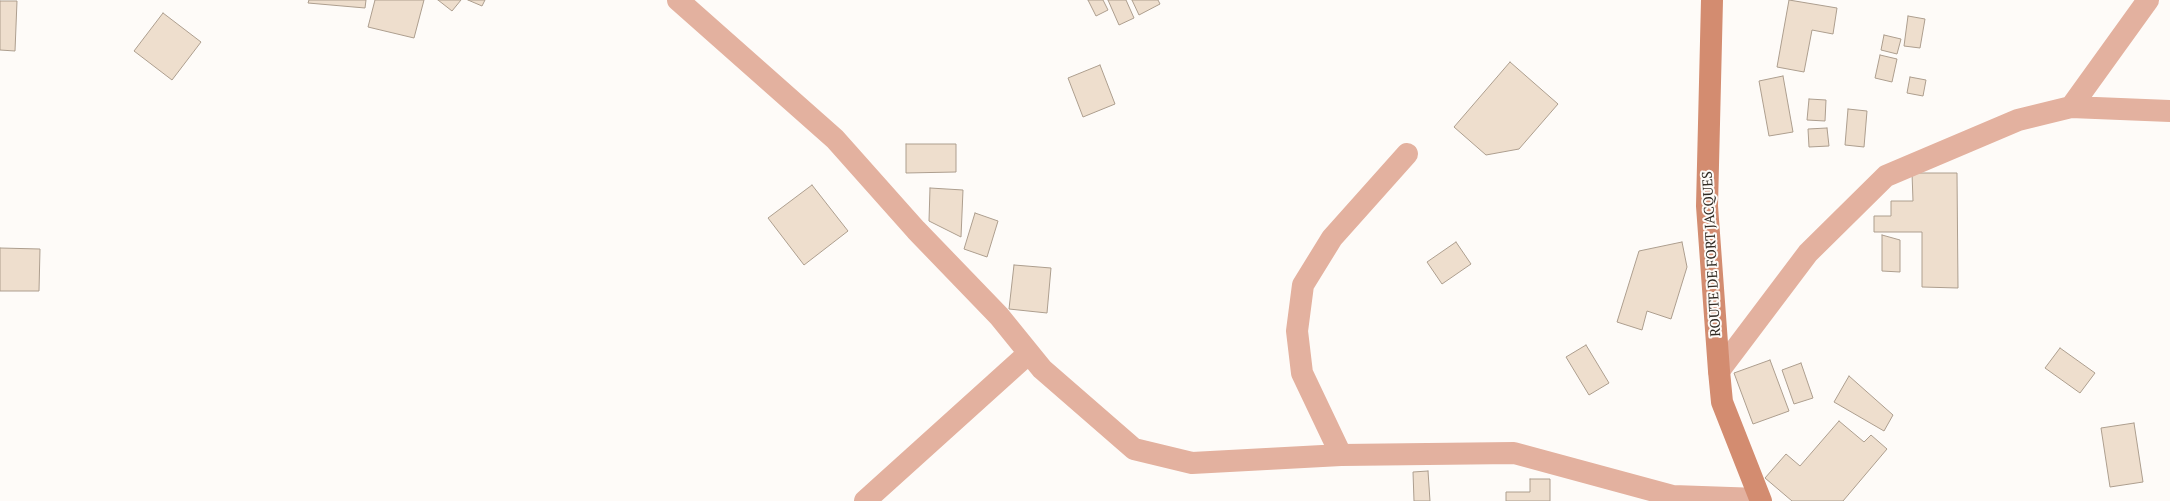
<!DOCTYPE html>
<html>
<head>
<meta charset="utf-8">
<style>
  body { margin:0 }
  canvas { display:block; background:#fefbf8 }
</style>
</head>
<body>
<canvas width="2170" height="501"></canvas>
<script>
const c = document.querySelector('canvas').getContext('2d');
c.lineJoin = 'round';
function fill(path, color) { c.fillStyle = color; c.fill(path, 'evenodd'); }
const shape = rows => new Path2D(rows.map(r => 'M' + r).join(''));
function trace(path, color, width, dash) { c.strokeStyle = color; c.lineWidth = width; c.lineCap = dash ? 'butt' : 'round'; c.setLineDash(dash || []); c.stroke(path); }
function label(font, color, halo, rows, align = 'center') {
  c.font = font + ' "PT Serif",serif'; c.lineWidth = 4; c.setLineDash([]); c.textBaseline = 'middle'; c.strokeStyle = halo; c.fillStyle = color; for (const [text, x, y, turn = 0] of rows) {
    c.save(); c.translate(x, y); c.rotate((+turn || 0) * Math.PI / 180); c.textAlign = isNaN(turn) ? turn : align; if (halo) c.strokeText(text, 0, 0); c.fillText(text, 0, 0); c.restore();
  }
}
const building = shape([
  [309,0,366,0,365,8,308,3,309,0],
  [375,0,424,0,414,38,368,27,375,0],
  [438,0,461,0,452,11,438,0],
  [468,0,485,0,482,6,468,0],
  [1088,0,1103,0,1108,10,1096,16,1088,0],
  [1108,0,1126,0,1134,18,1119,25,1108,0],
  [1132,0,1158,0,1160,4,1139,15,1132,0],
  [1789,0,1837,8,1833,34,1812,30,1804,72,1777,67,1789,0],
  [0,1,17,1,15,51,0,50,0,1],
  [163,13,201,42,172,80,134,51,163,13],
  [1908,16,1925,19,1920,48,1904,46,1908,16],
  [1884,35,1901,39,1897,54,1881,50,1884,35],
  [1880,55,1897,59,1892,82,1875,78,1880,55],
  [1510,62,1558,104,1519,149,1486,155,1454,127,1510,62],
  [1100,65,1115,104,1083,117,1068,78,1100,65],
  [1783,76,1793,132,1769,136,1759,81,1783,76],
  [1910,77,1926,80,1923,96,1907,93,1910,77],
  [1809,99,1826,100,1825,121,1807,120,1809,99],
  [1848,109,1867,111,1864,147,1845,145,1848,109],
  [1827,128,1829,146,1809,147,1808,129,1827,128],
  [906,144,956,144,956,172,906,173,906,144],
  [1912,173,1957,173,1958,288,1922,287,1922,232,1874,232,1874,216,1891,216,1891,201,1913,201,1912,173],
  [812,185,848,231,804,265,768,218,812,185],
  [930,188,963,190,961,237,929,221,930,188],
  [975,213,998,221,987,257,964,249,975,213],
  [1882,235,1900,240,1900,272,1882,271,1882,235],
  [1456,242,1471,264,1442,284,1427,262,1456,242],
  [1682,242,1687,267,1671,319,1647,311,1642,330,1617,322,1639,251,1682,242],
  [0,248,40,249,39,291,0,291,0,248],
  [1014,265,1051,268,1047,313,1009,309,1014,265],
  [1586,345,1609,383,1589,395,1566,357,1586,345],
  [2060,348,2095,373,2080,393,2045,368,2060,348],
  [1770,360,1789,411,1753,424,1734,373,1770,360],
  [1801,363,1813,398,1794,404,1782,370,1801,363],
  [1849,376,1893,415,1884,431,1834,402,1849,376],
  [1839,421,1864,442,1871,435,1887,449,1843,501,1792,501,1765,478,1786,454,1800,466,1839,421],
  [2134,423,2143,482,2110,487,2101,428,2134,423],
  [1428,471,1430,501,1414,501,1413,472,1428,471],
  [1530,479,1550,479,1550,501,1506,501,1506,492,1530,492,1530,479]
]);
const street = shape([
  [678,0,835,139,916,230,999,316,1042,369,1134,449,1192,463,1341,455,1514,453,1673,496,1759,499],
  [2071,107,2148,0],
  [1719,371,1808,253,1886,176,2018,120,2071,107,2170,111],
  [1341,455,1302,373,1297,331,1303,285,1332,238,1407,154],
  [865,501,1029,353]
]);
const secondary = shape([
  [1712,0,1707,206,1719,371,1722,402,1761,501]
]);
const streetNames = [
  ["ROUTE DE FORT JACQUES",1712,254,-93]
];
fill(building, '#eedecd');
trace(building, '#ad9e8e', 1);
trace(street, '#e3b19f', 22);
trace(secondary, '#d38c70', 22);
label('14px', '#312b24', '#fefbf8', streetNames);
</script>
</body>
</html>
